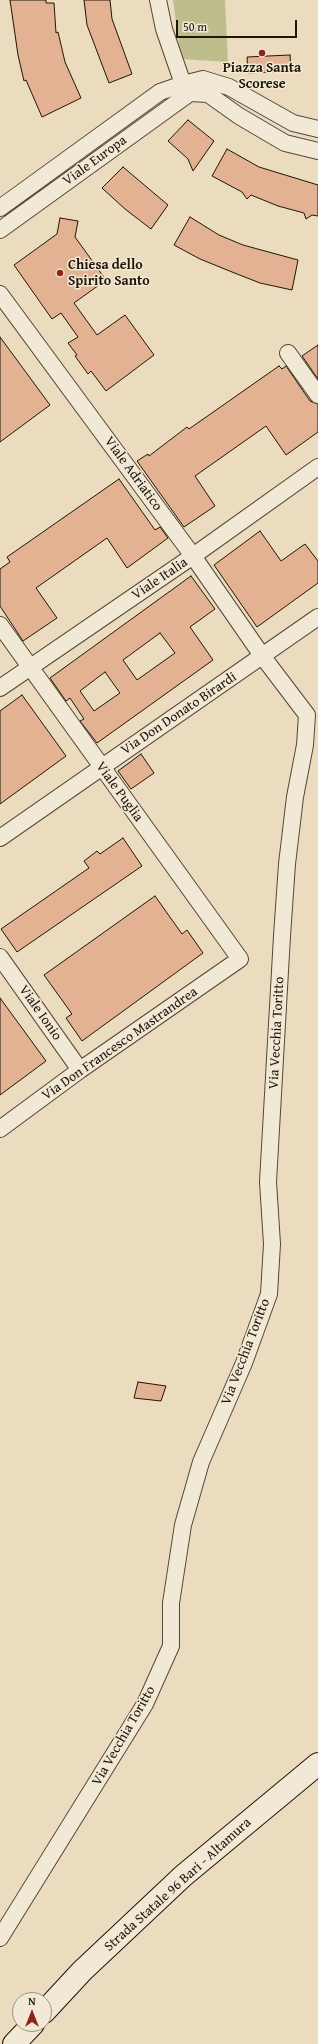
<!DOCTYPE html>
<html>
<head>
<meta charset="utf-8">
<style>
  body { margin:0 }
  #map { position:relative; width:318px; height:2044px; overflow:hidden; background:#ebdcc0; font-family:"Gentium Book Plus",serif }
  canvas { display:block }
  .north { position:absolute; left:12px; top:1992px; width:40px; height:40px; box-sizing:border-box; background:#f2e8d6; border:1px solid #9e9483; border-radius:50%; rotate:0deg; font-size:11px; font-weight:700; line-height:16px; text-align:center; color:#211506 }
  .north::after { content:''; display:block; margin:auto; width:14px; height:18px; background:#8f2418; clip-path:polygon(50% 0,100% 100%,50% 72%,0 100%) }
  .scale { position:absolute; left:176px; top:20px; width:121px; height:18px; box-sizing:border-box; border:2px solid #211506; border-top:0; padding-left:5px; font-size:12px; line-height:14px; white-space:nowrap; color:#211506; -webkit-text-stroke:3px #f2e8d6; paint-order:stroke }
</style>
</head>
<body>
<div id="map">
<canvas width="318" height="2044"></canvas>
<div class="north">N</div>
<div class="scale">50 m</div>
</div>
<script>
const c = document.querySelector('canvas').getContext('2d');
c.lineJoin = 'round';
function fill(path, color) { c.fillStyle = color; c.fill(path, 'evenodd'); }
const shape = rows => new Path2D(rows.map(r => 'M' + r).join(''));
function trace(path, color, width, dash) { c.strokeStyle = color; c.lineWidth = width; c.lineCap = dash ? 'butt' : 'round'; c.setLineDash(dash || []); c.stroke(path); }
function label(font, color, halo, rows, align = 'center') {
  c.font = font + ' "Gentium Book Plus",serif'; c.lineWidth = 3; c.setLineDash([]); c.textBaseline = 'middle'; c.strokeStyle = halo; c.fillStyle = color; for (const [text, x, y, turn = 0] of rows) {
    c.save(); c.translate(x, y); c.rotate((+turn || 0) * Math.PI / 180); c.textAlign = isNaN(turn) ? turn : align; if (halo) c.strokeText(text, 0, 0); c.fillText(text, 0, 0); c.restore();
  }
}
const green = shape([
  [173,0,225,0,228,62,181,59]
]);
const building = shape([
  [10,0,46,0,46,3,54,3,56,33,58,32,65,62,81,98,42,117,26,80,24,81,18,55,10,0],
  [84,0,110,0,112,19,132,74,109,83,87,25,84,0],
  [290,55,291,71,248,73,247,57,290,55],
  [188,120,214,141,193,171,188,159,168,141,188,120],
  [227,149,259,167,318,185,318,216,312,215,306,219,304,213,278,206,251,195,247,199,242,192,212,176,227,149],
  [123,167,168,205,151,229,125,209,102,188,123,167],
  [190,217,219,235,243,245,298,260,292,290,260,283,232,272,200,259,174,245,190,217],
  [60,218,78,221,75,237,106,280,74,303,97,335,125,315,154,355,106,391,91,371,88,374,75,356,77,355,68,343,78,337,61,313,52,319,14,265,57,234,60,218],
  [0,337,50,405,0,442,0,337],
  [318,345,318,379,302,356,318,345],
  [279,366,282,369,286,366,310,401,318,404,318,432,286,455,266,426,195,476,215,506,184,527,137,461,148,454,149,456,187,427,189,429,279,366],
  [119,479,155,530,160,527,168,538,127,568,107,538,36,588,57,618,23,641,0,606,0,569,10,562,7,557,119,479],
  [260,531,281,561,305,544,318,561,318,583,257,627,214,565,260,531],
  [191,576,215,609,190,627,213,660,97,743,80,721,84,719,70,698,66,701,50,678,191,576],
  [160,633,175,653,137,680,123,660,160,633],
  [105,672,120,693,94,711,80,691,105,672],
  [22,695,66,756,0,804,0,711,22,695],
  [141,754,154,773,131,789,118,771,141,754],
  [123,838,142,866,17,952,1,929,89,868,84,861,97,851,100,854,123,838],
  [155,896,182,934,187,930,203,953,82,1041,66,1018,72,1014,44,975,155,896],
  [0,998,46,1061,0,1095,0,998],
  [138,1382,166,1386,161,1401,134,1398,138,1382]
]);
const street = shape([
  [158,0,164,29,183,84,203,79,229,87,293,123,318,129],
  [0,208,160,92,183,84],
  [0,230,190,93,208,94,239,116,285,143,318,151],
  [0,294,193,556,263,657,307,715,305,745,295,797,287,864,282,936,268,1182,272,1244,269,1294,244,1363,201,1462,183,1525,171,1603,171,1646,145,1704,0,1938],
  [288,353,318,395],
  [0,625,240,959,80,1070,0,1129],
  [0,688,193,556,318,467],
  [0,838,318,617],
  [0,957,80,1070]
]);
const secondary = shape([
  [44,2012,82,1971,183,1876,318,1764],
  [14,2044,33,2024]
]);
const markers = [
  [262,53,4,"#8f2418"],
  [60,273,4,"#8f2418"]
];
const poiNames = [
  ["Piazza Santa",262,68],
  ["Scorese",262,84],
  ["Chiesa dello",68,265,"left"],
  ["Spirito Santo",68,281,"left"]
];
const streetNames = [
  ["Viale Europa",95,161,-36],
  ["Viale Adriatico",133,474,54],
  ["Viale Italia",160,579,-34],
  ["Via Don Donato Birardi",179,714,-34],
  ["Viale Puglia",119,792,54],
  ["Viale Ionio",40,1013,55],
  ["Via Vecchia Toritto",277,1033,-87],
  ["Via Don Francesco Mastrandrea",120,1044,-35],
  ["Via Vecchia Toritto",246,1352,-69],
  ["Via Vecchia Toritto",124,1736,-60],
  ["Strada Statale 96 Bari - Altamura",178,1885,-42]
];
fill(green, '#bebe8d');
fill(building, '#e2b293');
trace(building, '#211506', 1);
trace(street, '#544734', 18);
trace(secondary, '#211506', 24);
trace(street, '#f2e8d6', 16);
trace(secondary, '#f2e8d6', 22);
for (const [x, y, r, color] of markers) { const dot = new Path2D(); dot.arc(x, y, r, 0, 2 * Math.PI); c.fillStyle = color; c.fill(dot); trace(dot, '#f2e8d6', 1.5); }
label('bold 14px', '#211506', '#f2e8d6', poiNames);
label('14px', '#211506', '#f2e8d6', streetNames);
</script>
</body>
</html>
